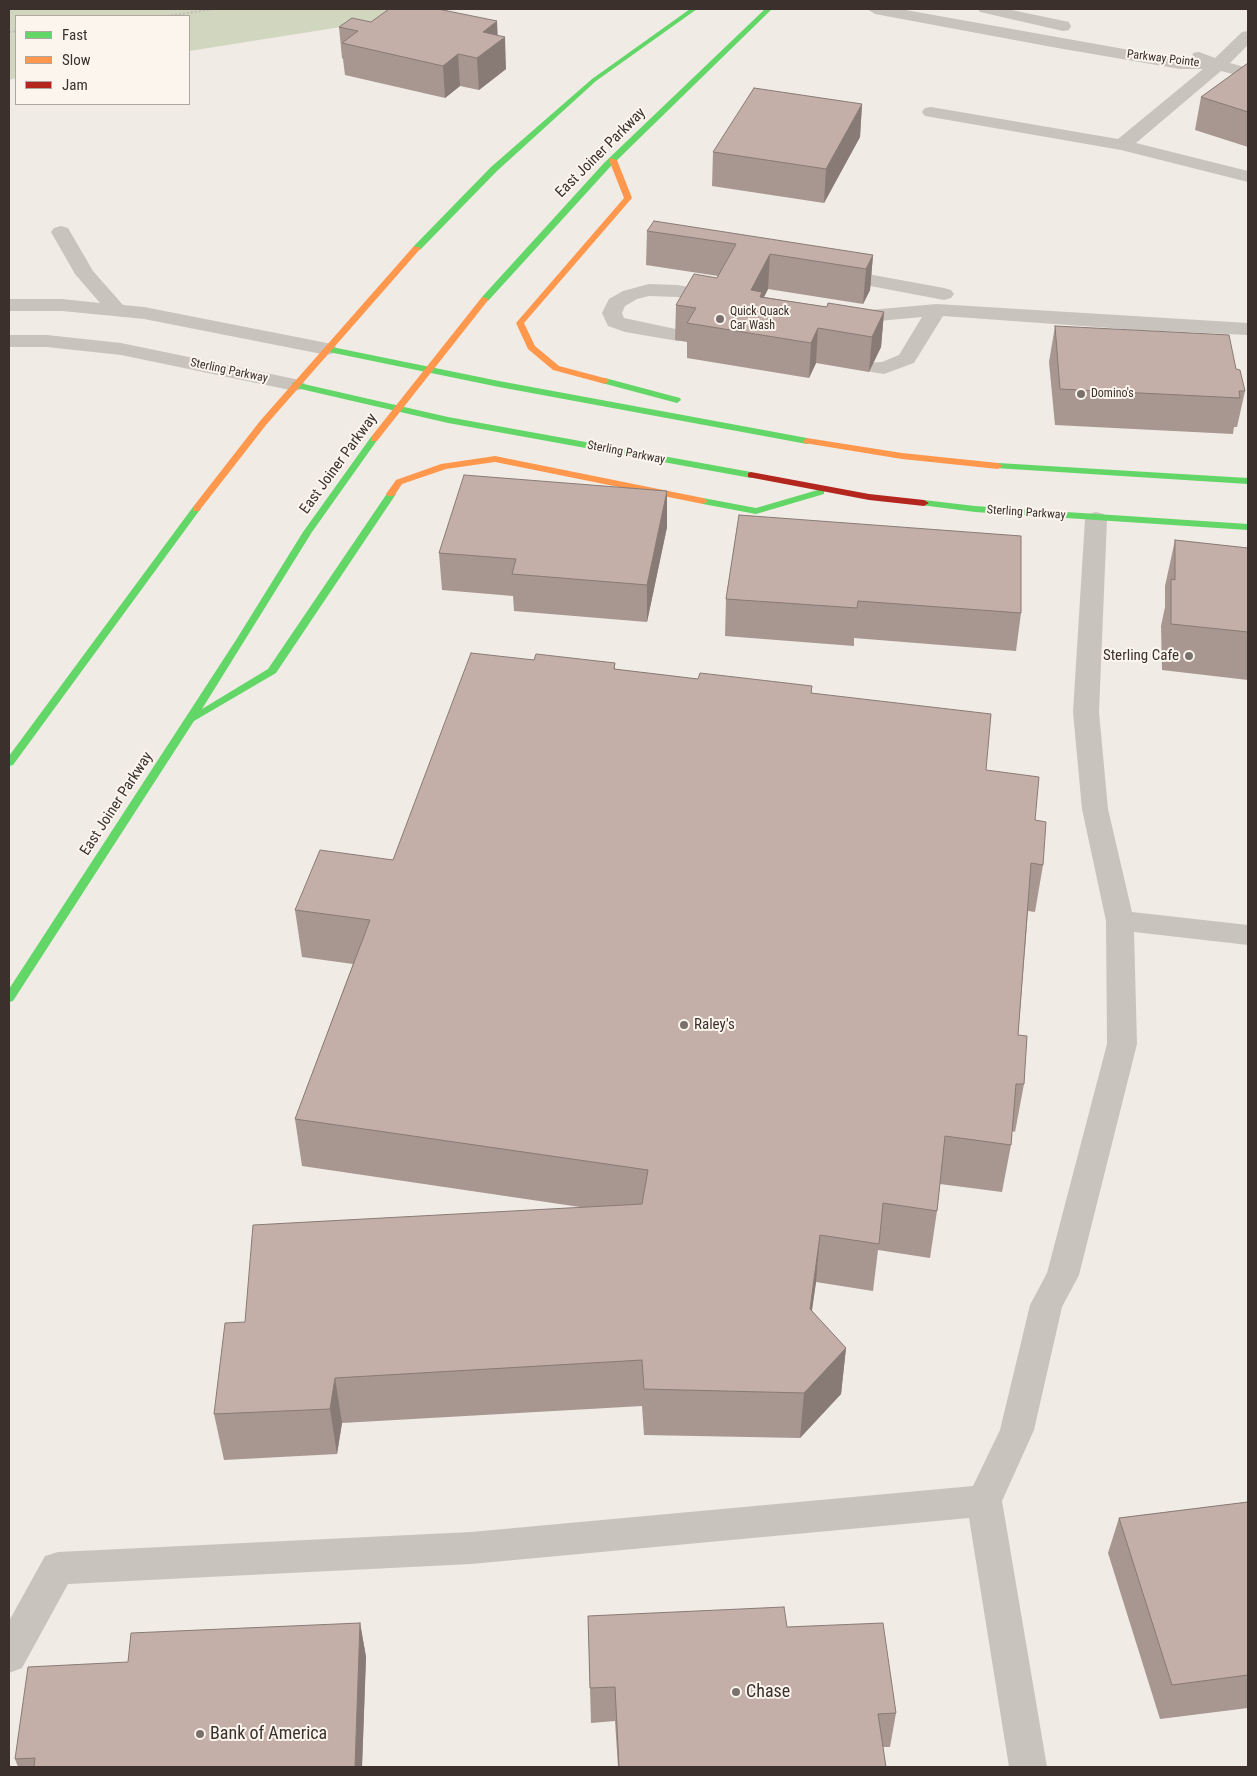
<!DOCTYPE html>
<html>
<head>
<meta charset="utf-8">
<style>
  body { margin:0 }
  #map { position:relative; width:1257px; height:1776px; overflow:hidden; background:#f0ebe5; font-family:"Roboto Condensed",sans-serif }
  canvas { display:block }
  .frame { position:absolute; inset:0; border:10px solid #3b302b; pointer-events:none }
  .legend { position:absolute; left:15px; top:15px; width:175px; height:90px; box-sizing:border-box; background:#fbf5ee; border:1px solid #aea6a0; margin:0; padding:6px 9px; list-style:none; font-size:15px; color:#3b302b }
  .legend li { display:flex; align-items:center; gap:10px; height:25px }
  .legend b { width:25px; border:1px solid #aea6a0 }
</style>
</head>
<body>
<div id="map">
<canvas width="1257" height="1776"></canvas>
<div class="frame"></div>
<ul class="legend">
<li><b style="height:6px;background:#63d668"></b>Fast</li>
<li><b style="height:6px;background:#ff974d"></b>Slow</li>
<li><b style="height:6px;background:#b3261e"></b>Jam</li>
</ul>
</div>
<script>
const c = document.querySelector('canvas').getContext('2d');
c.lineJoin = 'round';
function fill(path, color) { c.fillStyle = color; c.fill(path, 'evenodd'); }
const shape = rows => new Path2D(rows.map(r => 'M' + r).join(''));
function trace(path, color, width, dash) { c.strokeStyle = color; c.lineWidth = width; c.lineCap = dash ? 'butt' : 'round'; c.setLineDash(dash || []); c.stroke(path); }
function label(font, color, halo, rows, align = 'center') {
  c.font = font + ' "Roboto Condensed",sans-serif'; c.lineWidth = 4; c.setLineDash([]); c.textBaseline = 'middle'; c.strokeStyle = halo; c.fillStyle = color; for (const [text, x, y, turn = 0] of rows) {
    c.save(); c.translate(x, y); c.rotate((+turn || 0) * Math.PI / 180); c.textAlign = isNaN(turn) ? turn : align; if (halo) c.strokeText(text, 0, 0); c.fillText(text, 0, 0); c.restore();
  }
}
const green = shape([
  [9,9,455,9,189,51,189,16,16,16,16,78,9,80]
]);
const path = shape([
  [167,16,215,9],
  [9,32,16,31]
]);
const lane = shape([
  [867,9,900,9,1180,59,1192,59,1193,53,1199,52,1215,58,1242,32,1248,31,1248,45,1230,63,1248,68,1248,78,1221,71,1136,143,1248,171,1248,182,1121,150,931,117,925,116,922,112,925,108,931,107,1118,139,1203,69,1180,69,1052,47,875,14,867,9],
  [978,9,1007,9,1069,22,1071,26,1069,30,1063,31,980,12,978,9],
  [61,226,68,228,93,271,123,305,144,307,327,343,334,345,337,349,334,353,327,355,144,319,62,311,9,311,9,299,62,299,100,303,75,274,51,232,54,228,61,226],
  [835,268,944,288,951,290,954,294,951,298,944,300,828,278,825,274,828,270,835,268],
  [649,284,677,285,719,292,726,294,729,298,726,302,719,304,677,297,649,296,637,299,625,306,622,313,624,318,685,331,688,335,685,339,678,341,625,332,608,326,602,313,609,299,623,291,649,284],
  [937,304,1248,323,1248,335,1138,330,943,316,914,363,884,374,865,371,862,367,865,363,882,362,899,355,922,317,846,324,839,322,836,318,839,314,846,312,937,304],
  [9,335,47,335,121,343,295,379,302,381,306,385,302,389,295,391,121,355,47,347,9,347,9,335],
  [1096,512,1104,514,1107,519,1099,712,1108,809,1132,912,1248,925,1248,945,1134,932,1137,1044,1079,1275,1062,1307,1034,1430,1002,1501,1047,1767,1009,1767,969,1518,471,1564,68,1584,22,1668,9,1673,9,1621,45,1556,58,1552,471,1532,973,1486,1000,1430,1030,1305,1047,1273,1107,1044,1106,921,1082,809,1073,712,1085,519,1088,514,1096,512]
]);
const fast = shape([
  [690,9,697,9,596,81,497,171,420,250,414,250,414,246,491,167,592,79,690,9],
  [765,9,772,9,610,167,488,301,482,301,482,297,604,163,765,9],
  [327,346,499,381,807,438,811,441,807,444,499,387,324,351,323,349,327,346],
  [605,378,680,398,681,400,677,403,602,383,601,381,605,378],
  [295,382,448,417,751,472,756,475,751,478,448,423,292,387,292,383,295,382],
  [374,436,378,439,312,532,202,709,268,669,388,492,394,492,396,494,276,673,194,721,13,1001,9,1002,9,989,236,640,303,532,371,437,374,436],
  [998,463,1248,478,1248,484,995,468,993,466,998,463],
  [821,489,824,490,824,494,756,514,703,504,698,501,703,498,756,508,821,489],
  [924,500,975,506,1248,524,1248,530,975,512,921,505,919,503,924,500],
  [196,506,201,509,199,511,13,765,9,766,9,756,193,507,196,506]
]);
const slow = shape([
  [610,158,617,160,632,198,524,323,535,346,559,366,608,379,609,381,605,384,553,370,528,349,516,323,624,198,609,160,610,158],
  [414,246,421,248,266,425,199,511,193,511,193,507,260,421,414,246],
  [482,297,489,299,377,441,371,441,371,437,482,297],
  [807,438,902,453,998,463,1003,466,998,469,902,459,804,443,803,441,807,438],
  [495,456,703,498,708,501,703,504,495,462,446,469,402,484,394,496,388,496,386,494,396,480,441,464,495,456]
]);
const jam = shape([
  [751,472,869,494,924,500,929,503,924,506,869,500,748,477,748,473,751,472]
]);
const wall = shape([
  [371,22,498,35,506,69,479,90,460,86,445,98,345,75,343,59,342,58,339,27],
  [1248,63,1248,147,1195,130,1201,97],
  [862,104,860,137,824,203,712,186,713,152],
  [647,231,873,255,870,290,863,304,768,289,764,297,827,307,884,312,881,347,869,372,816,363,809,378,687,358,687,342,675,340,676,305,717,278,718,276,646,265],
  [1055,326,1236,369,1245,391,1237,427,1234,427,1233,434,1055,425,1049,362],
  [667,491,667,527,647,622,514,611,513,596,442,590,439,553],
  [739,515,1021,613,1016,651,854,638,854,646,725,636,726,599],
  [1175,540,1248,548,1248,680,1162,670,1161,626,1165,607,1165,586],
  [534,660,615,663,615,669,812,693,986,770,1035,820,1043,865,1035,912,1028,911,1018,1035,1024,1084,1015,1132,1012,1131,1011,1145,1002,1192,940,1184,937,1211,930,1258,878,1250,873,1291,816,1282,812,1311,846,1348,841,1394,800,1438,644,1435,642,1406,342,1423,337,1454,224,1460,214,1414,245,1322,580,1207,302,1166,295,1119,353,964,302,957,295,910,393,860],
  [1248,1502,1248,1708,1160,1719,1108,1553,1119,1518],
  [588,1616,787,1627,896,1713,890,1747,883,1747,886,1767,618,1767,615,1721,591,1723],
  [360,1623,366,1657,362,1767,18,1767,15,1759,128,1662]
]);
const shadedWall = shape([
  [497,21,498,42,505,37,506,69,479,90,477,58,483,32],
  [458,54,460,86,445,98,443,66],
  [862,104,860,137,824,203,826,169],
  [770,254,768,289,762,301,751,290],
  [873,255,870,290,863,304,866,269],
  [884,312,881,347,869,372,872,337],
  [818,328,816,363,809,378,811,343],
  [667,491,667,527,647,622,647,585],
  [820,1235,816,1282,805,1355,810,1309],
  [846,1348,841,1394,800,1438,804,1393],
  [335,1378,342,1423,337,1454,330,1409],
  [360,1623,366,1657,362,1767,355,1767]
]);
const building = shape([
  [389,9,438,9,497,21,483,32,505,37,477,58,458,54,443,66,342,43,358,31,339,27,352,18,371,22,389,9],
  [1248,63,1248,112,1201,97,1248,63],
  [754,88,862,104,826,169,713,152,754,88],
  [654,221,873,255,866,269,770,254,751,290,762,292,760,297,827,307,828,303,884,312,872,337,818,328,811,343,687,323,696,308,676,305,694,274,717,278,736,244,647,231,654,221],
  [1055,326,1229,335,1236,369,1240,370,1245,391,1239,391,1240,398,1060,389,1055,326],
  [464,475,667,491,647,585,512,574,516,559,439,553,464,475],
  [739,515,1021,536,1021,613,858,601,857,608,726,599,739,515],
  [1175,540,1248,548,1248,632,1171,624,1171,579,1175,580,1175,540],
  [471,653,534,660,536,654,615,663,614,669,698,679,700,673,812,686,811,693,991,714,986,770,1039,777,1035,820,1046,822,1043,865,1031,863,1018,1035,1027,1036,1024,1084,1016,1084,1011,1145,945,1136,937,1211,883,1203,879,1244,820,1235,810,1309,846,1348,804,1393,644,1389,642,1360,335,1378,330,1409,214,1414,225,1323,245,1322,253,1225,642,1204,648,1170,295,1119,370,920,295,910,320,850,393,860,471,653],
  [1248,1502,1248,1675,1172,1685,1119,1518,1248,1502],
  [784,1607,787,1627,883,1623,896,1713,878,1714,886,1767,619,1767,615,1687,590,1688,588,1616,784,1607],
  [360,1623,355,1767,34,1767,35,1758,15,1759,28,1667,128,1662,131,1633,360,1623]
]);
const markers = [
  [720,319,5,"#7a716c"],
  [1081,394,5,"#7a716c"],
  [1189,656,5,"#7a716c"],
  [684,1025,5,"#7a716c"],
  [736,1692,5,"#7a716c"],
  [200,1734,5,"#7a716c"]
];
const farStreetnames = [
  ["Parkway Pointe",1163,59,7],
  ["Sterling Parkway",229,371,12],
  ["Sterling Parkway",626,453,11],
  ["Sterling Parkway",1026,513,4]
];
const farPoinames = [
  ["Quick Quack",730,312],
  ["Car Wash",730,326],
  ["Domino's",1091,394]
];
const streetNames = [
  ["East Joiner Parkway",601,153,-45],
  ["East Joiner Parkway",339,464,-54],
  ["East Joiner Parkway",117,804,-57]
];
const poiNames = [
  ["Sterling Cafe",1179,656],
  ["Raley's",694,1025,"left"]
];
const nearPoinames = [
  ["Chase",746,1692],
  ["Bank of America",210,1734]
];
fill(green, '#d1d6bf');
trace(path, '#c2bbb6', 2, [2, 2]);
fill(lane, '#c9c3be');
fill(fast, '#63d668');
fill(slow, '#ff974d');
fill(jam, '#b3261e');
fill(wall, '#a89690');
fill(shadedWall, '#887a75');
fill(building, '#c3afa7');
trace(building, '#887a75', 1);
for (const [x, y, r, color] of markers) { const dot = new Path2D(); dot.arc(x, y, r, 0, 2 * Math.PI); c.fillStyle = color; c.fill(dot); trace(dot, '#fbf5ee', 2); }
label('12px', '#3b302b', '#fbf5ee', farStreetnames);
label('12px', '#3b302b', '#fbf5ee', farPoinames, 'left');
label('15px', '#3b302b', '#fbf5ee', streetNames);
label('15px', '#3b302b', '#fbf5ee', poiNames, 'right');
label('18px', '#3b302b', '#fbf5ee', nearPoinames, 'left');
</script>
</body>
</html>
